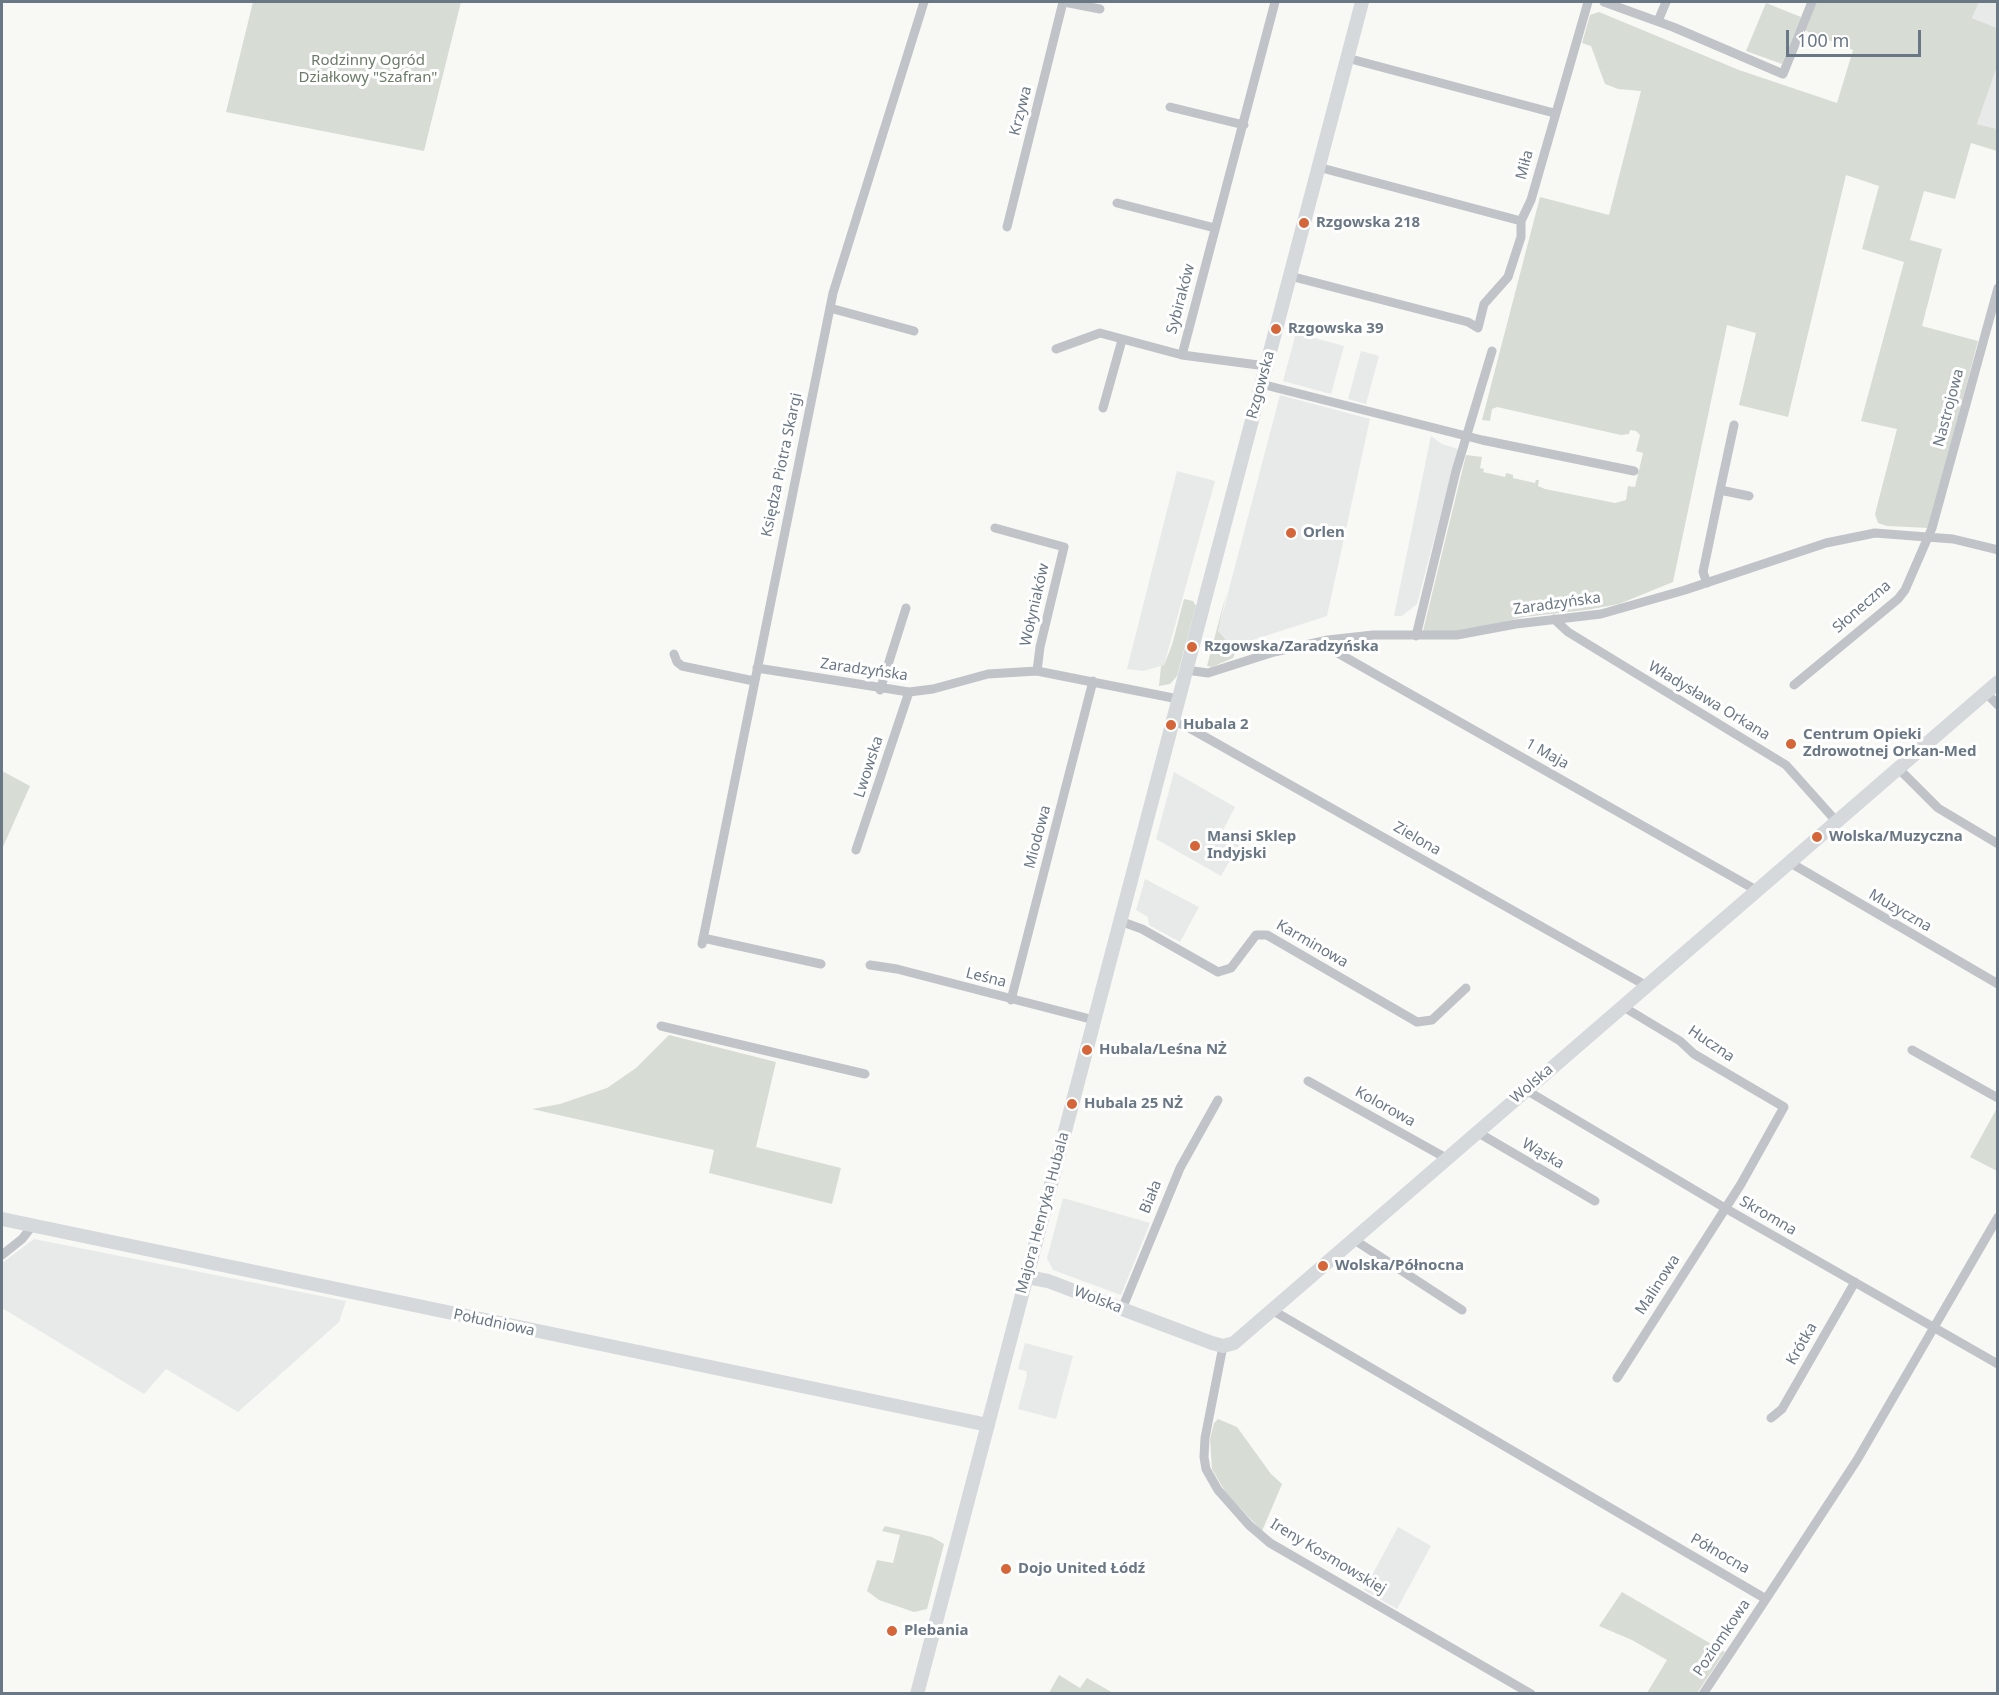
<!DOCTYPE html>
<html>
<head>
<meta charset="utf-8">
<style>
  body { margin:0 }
  #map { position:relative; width:1999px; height:1695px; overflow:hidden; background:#f8f8f5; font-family:"Noto Sans",sans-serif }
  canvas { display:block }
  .frame { position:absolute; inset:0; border:3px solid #6a7784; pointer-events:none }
  .scale { position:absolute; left:1786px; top:30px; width:135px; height:27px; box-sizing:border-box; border:3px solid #6a7784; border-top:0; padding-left:8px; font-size:18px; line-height:21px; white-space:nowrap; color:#6a7784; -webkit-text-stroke:4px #fff; paint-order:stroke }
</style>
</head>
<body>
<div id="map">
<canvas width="1999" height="1695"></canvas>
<div class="frame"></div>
<div class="scale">100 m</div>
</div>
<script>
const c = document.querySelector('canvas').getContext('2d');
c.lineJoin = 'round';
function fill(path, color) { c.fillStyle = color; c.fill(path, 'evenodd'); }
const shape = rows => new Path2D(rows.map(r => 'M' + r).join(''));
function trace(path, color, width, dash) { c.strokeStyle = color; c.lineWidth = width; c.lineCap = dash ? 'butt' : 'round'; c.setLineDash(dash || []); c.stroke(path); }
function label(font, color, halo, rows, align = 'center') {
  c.font = font + ' "Noto Sans",sans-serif'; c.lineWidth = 6; c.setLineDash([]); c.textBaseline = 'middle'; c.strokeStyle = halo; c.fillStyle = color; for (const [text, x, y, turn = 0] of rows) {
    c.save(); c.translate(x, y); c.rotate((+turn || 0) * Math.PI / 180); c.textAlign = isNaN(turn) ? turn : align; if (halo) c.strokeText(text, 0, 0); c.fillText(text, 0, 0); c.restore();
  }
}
const built = shape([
  [1979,2,1997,2,1997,28,1972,18],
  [1997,63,1997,129,1977,124],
  [1296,333,1344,346,1331,394,1283,381],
  [1361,351,1379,356,1366,404,1348,399],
  [1280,395,1370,419,1327,616,1231,647,1218,631],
  [1431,436,1442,444,1458,449,1417,604,1402,616,1394,616],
  [1177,471,1215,481,1164,665,1143,671,1127,669],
  [1174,772,1235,807,1221,834,1239,845,1221,876,1156,839],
  [1145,879,1199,907,1180,942,1149,925,1148,917,1136,910],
  [1063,1198,1150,1223,1121,1295,1053,1270,1047,1258],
  [34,1239,346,1301,339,1322,238,1412,166,1369,144,1394,2,1308,2,1263],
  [1025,1343,1073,1356,1056,1419,1018,1409,1027,1375,1026,1371,1018,1369],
  [1398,1527,1431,1546,1397,1609,1364,1590]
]);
const green = shape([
  [253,2,461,2,424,151,226,112],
  [1815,2,1979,2,1972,18,1997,28,1998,63,1977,124,1997,129,1997,151,1971,143,1955,199,1924,191,1910,240,1942,249,1922,326,1978,341,1929,528,1887,526,1878,523,1875,514,1897,429,1861,421,1904,262,1862,249,1879,186,1846,175,1788,417,1739,405,1756,333,1727,325,1673,582,1619,604,1586,610,1524,617,1462,632,1423,631,1466,455,1482,457,1480,468,1484,469,1483,472,1505,477,1506,473,1510,474,1513,475,1513,478,1535,483,1536,480,1539,480,1538,486,1545,489,1615,503,1626,500,1628,486,1635,487,1643,453,1636,451,1640,435,1636,431,1630,430,1629,434,1621,435,1497,407,1492,409,1490,421,1482,420,1540,197,1609,215,1641,91,1618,89,1605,84,1591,46,1582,43,1590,15,1599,12,1739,70,1837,103,1853,50,1804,30],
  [1766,3,1801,17,1782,64,1746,51],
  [1227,591,1218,631,1231,646,1239,644,1233,658,1212,667,1207,666],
  [1184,599,1193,601,1196,606,1177,676,1170,684,1159,686,1161,666,1164,665,1172,645],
  [2,771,30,786,2,849],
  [669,1035,776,1062,756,1147,841,1168,832,1204,709,1173,714,1150,532,1109,560,1104,607,1088,636,1068],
  [1997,1108,1997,1171,1970,1157],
  [1218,1419,1237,1427,1271,1474,1282,1484,1262,1531,1226,1493,1212,1469,1210,1439,1214,1423],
  [885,1526,932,1537,944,1544,927,1609,914,1612,879,1600,867,1591,877,1560,893,1563,900,1535,882,1531],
  [1622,1592,1725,1652,1697,1693,1647,1693,1667,1660,1632,1640,1599,1626],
  [1059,1675,1080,1688,1087,1678,1113,1693,1049,1693]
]);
const street = shape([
  [1064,2,1100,9],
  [1604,2,1673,27,1783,74,1812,2],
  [1658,21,1666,2],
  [1347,58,1554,113],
  [1170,107,1244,125],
  [1318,167,1521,221],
  [1117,203,1215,228],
  [1007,227,1063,2],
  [1290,276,1468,322,1478,328,1484,304,1508,277,1521,237,1521,221,1531,200,1588,2],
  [830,308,914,331],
  [1056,349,1100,333,1182,355,1266,366],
  [1182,355,1275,2],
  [1261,384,1482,440,1634,471],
  [1103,408,1122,340],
  [1720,490,1734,425],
  [995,528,1064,547,1040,647,1037,671],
  [1707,583,1703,572,1720,490,1749,496],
  [1554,619,1568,632,1786,765,1836,821],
  [1416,636,1456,471,1492,351],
  [1328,640,1336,652,1756,890],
  [674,654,677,662,682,666,754,681],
  [757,668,909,692,933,689,988,674,1037,671,1178,699],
  [1186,670,1208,673,1274,652,1328,640,1373,635,1457,635,1516,624,1601,614,1685,590,1826,543,1875,533,1953,539,1998,550],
  [1794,685,1898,599,1905,590,1932,528,1998,288],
  [880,690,906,608],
  [1985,692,1998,705],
  [1172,722,1184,725,1645,985],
  [1898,768,1938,808,1998,844],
  [856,850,909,692],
  [1789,862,1998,984],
  [1120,921,1142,929,1218,972,1231,968,1256,935,1267,935,1417,1022,1432,1020,1466,988],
  [703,938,821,964],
  [702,944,833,293,924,2],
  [870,965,897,969,1094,1020],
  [1011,1000,1093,681],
  [661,1026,865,1074],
  [1912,1050,1998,1098],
  [1308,1081,1446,1158],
  [1526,1090,1725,1208,1998,1364],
  [1477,1132,1595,1201],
  [1353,1239,1462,1310],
  [2,1255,22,1239,33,1225],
  [1122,1309,1180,1168,1218,1100],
  [1272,1310,1766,1599,1857,1460,1998,1217],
  [1223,1346,1205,1438,1204,1457,1206,1469,1218,1490,1249,1525,1270,1543,1531,1694],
  [1617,1378,1741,1184,1784,1107,1694,1054,1680,1041,1622,1006],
  [1771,1418,1782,1409,1855,1282],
  [1703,1694,1766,1599]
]);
const secondary = shape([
  [2,1219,988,1425],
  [1027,1277,1048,1281,1212,1343,1223,1346,1234,1343,1998,682],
  [917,1694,1362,2]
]);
const markers = [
  [1304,223,6,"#d4663a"],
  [1276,329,6,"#d4663a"],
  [1291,533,6,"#d4663a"],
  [1192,647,6,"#d4663a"],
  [1171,725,6,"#d4663a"],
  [1791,744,6,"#d4663a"],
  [1817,837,6,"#d4663a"],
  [1195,846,6,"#d4663a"],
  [1087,1050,6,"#d4663a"],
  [1072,1104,6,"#d4663a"],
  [1323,1266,6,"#d4663a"],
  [1006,1569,6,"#d4663a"],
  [892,1631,6,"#d4663a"]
];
const parkNames = [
  ["Rodzinny Ogród",368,61],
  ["Działkowy \"Szafran\"",368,78]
];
const streetNames = [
  ["Krzywa",1021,111,-76],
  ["Miła",1525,165,-75],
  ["Sybiraków",1181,299,-75],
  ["Rzgowska",1261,385,-75],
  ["Nastrojowa",1949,408,-75],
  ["Księdza Piotra Skargi",782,465,-78],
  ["Zaradzyńska",1557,604,-8],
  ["Wołyniaków",1035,605,-77],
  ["Słoneczna",1862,607,-41],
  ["Zaradzyńska",864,670,8],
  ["Władysława Orkana",1709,701,31],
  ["1 Maja",1547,754,29],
  ["Lwowska",869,767,-72],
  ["Miodowa",1038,837,-75],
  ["Zielona",1417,839,30],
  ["Muzyczna",1900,911,30],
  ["Karminowa",1312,944,30],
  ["Leśna",986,978,14],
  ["Huczna",1711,1044,34],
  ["Wolska",1532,1084,-41],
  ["Kolorowa",1385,1107,29],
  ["Wąska",1543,1154,30],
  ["Biała",1151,1197,-68],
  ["Majora Henryka Hubala",1043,1213,-75],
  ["Skromna",1768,1216,30],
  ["Malinowa",1658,1285,-57],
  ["Wolska",1098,1300,21],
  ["Południowa",494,1323,12],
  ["Krótka",1802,1344,-60],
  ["Północna",1720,1554,30],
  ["Ireny Kosmowskiej",1328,1557,31],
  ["Poziomkowa",1722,1638,-56]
];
const poiNames = [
  ["Rzgowska 218",1316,223],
  ["Rzgowska 39",1288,329],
  ["Orlen",1303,533],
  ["Rzgowska/Zaradzyńska",1204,647],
  ["Hubala 2",1183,725],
  ["Centrum Opieki",1803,735],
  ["Zdrowotnej Orkan-Med",1803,752],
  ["Mansi Sklep",1207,837],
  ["Indyjski",1207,854],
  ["Wolska/Muzyczna",1829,837],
  ["Hubala/Leśna NŻ",1099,1050],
  ["Hubala 25 NŻ",1084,1104],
  ["Wolska/Północna",1335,1266],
  ["Dojo United Łódź",1018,1569],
  ["Plebania",904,1631]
];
fill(built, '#e8eae9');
fill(green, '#d7dcd5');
trace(street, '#c0c3c7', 9);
trace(secondary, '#d5d9dc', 14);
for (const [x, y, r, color] of markers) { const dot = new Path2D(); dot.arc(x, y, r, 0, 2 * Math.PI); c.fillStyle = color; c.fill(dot); trace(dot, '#fff', 2); }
label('15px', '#6b7b68', '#fff', parkNames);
label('15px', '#6a7784', '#fff', streetNames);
label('bold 15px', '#6a7784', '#fff', poiNames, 'left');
</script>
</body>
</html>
